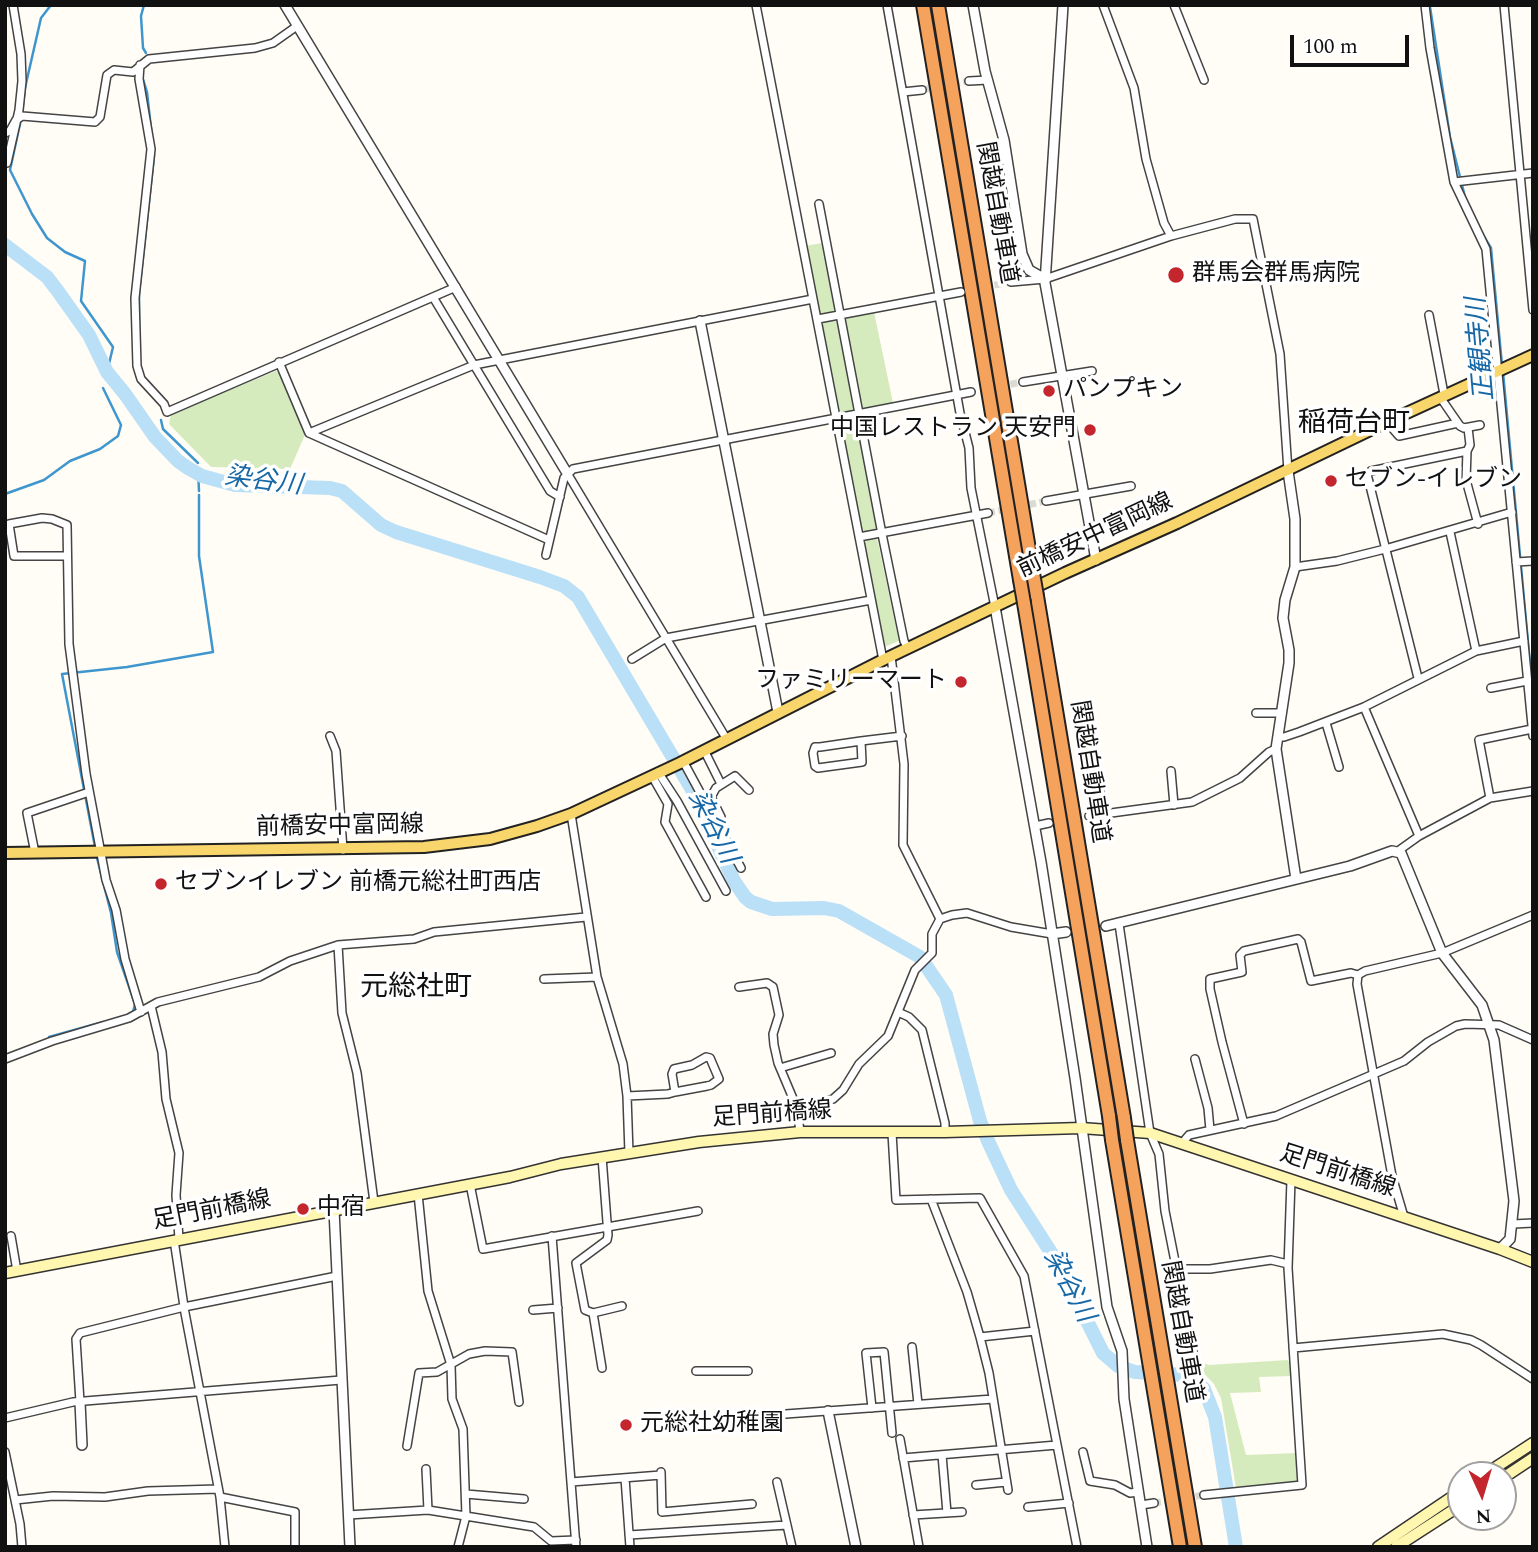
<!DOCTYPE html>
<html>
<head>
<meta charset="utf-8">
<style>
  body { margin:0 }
  #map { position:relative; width:1538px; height:1552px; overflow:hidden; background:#fffdf5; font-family:Spectral,serif }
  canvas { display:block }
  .frame { position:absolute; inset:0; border:7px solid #111; pointer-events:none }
  .north { position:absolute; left:1447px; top:1461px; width:70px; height:70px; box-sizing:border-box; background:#fff; border:2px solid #a0a0a0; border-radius:50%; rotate:176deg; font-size:19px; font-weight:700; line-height:28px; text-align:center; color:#111 }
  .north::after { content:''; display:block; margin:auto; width:24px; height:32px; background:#c4262e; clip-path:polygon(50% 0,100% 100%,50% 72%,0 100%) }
  .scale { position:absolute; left:1290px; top:35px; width:119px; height:32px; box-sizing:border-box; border:4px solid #111; border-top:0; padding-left:9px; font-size:21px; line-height:24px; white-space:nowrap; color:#111; -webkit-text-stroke:5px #fff; paint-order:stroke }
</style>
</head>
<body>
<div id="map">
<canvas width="1538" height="1552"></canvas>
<div class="frame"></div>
<div class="north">N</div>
<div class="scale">100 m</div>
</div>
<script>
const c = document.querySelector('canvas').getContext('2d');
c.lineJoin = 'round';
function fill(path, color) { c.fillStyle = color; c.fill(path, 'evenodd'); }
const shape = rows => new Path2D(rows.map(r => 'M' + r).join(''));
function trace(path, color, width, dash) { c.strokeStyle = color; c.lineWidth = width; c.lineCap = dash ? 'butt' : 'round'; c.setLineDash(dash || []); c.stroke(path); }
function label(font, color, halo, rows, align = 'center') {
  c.font = font + ' Spectral,"Noto Sans JP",serif'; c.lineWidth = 7; c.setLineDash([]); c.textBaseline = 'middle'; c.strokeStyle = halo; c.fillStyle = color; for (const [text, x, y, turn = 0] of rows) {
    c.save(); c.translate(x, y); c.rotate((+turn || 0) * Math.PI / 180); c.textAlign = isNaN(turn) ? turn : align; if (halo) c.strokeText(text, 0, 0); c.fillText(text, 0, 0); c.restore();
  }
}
const green = shape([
  [822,243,835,310,832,314,823,315,819,313,805,246],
  [874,312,893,403,864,408,861,406,844,321,847,318],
  [835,321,838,323,854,407,853,411,842,413,838,410,822,326,824,322],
  [276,371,280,373,304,432,304,437,290,469,211,467,169,424,171,414],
  [852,419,857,421,878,527,875,530,865,533,861,531,841,425,843,421],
  [877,538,899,641,884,647,864,544,867,540],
  [1287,1360,1291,1363,1292,1376,1259,1377,1261,1392,1230,1393,1246,1455,1297,1453,1299,1479,1295,1483,1236,1488,1221,1398,1214,1384,1197,1366,1200,1362,1209,1365]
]);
const stream = shape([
  [144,5,141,16,143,48,146,53],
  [1430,7,1450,137,1465,197],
  [22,113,25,88,41,18,51,5],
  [21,119,10,170,32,214,47,238,65,252,85,261,81,301,113,347,107,372],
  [1483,235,1491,248,1502,365],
  [139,333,139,293,154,156,147,92,142,76],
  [1503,372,1533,696],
  [161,420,163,429,198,463],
  [198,469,199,491],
  [5,494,44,480,70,461,100,449,118,436,121,425,103,388],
  [95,847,62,674,127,667,213,652,199,556,199,495],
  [96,854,111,913,117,952,135,1004,133,1012,123,1017],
  [49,1037,103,1022]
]);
const river = shape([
  [5,245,47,277,57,290,89,335,107,372,125,394,155,437,178,461,188,468,202,476,235,485,330,488,342,491,381,525,396,532,540,577,564,586,578,597,694,793,734,881,745,897,751,902,772,909,824,908,839,911,920,957,946,995,980,1121,988,1141,1011,1190,1059,1265,1103,1353,1118,1366,1135,1372,1184,1375,1193,1378,1204,1389,1215,1417,1236,1547]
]);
const minorTunnel = shape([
  [922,90,969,81],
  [984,287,1011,282],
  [1000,386,1023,382],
  [988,513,1046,501],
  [1154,1503,1204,1495]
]);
const minor = shape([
  [756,5,883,660],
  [887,5,960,413,969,448,971,488,995,607],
  [1103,5,1134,88,1146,159,1164,223,1171,236],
  [1174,5,1204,80],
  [1425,5,1430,48,1454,182,1486,249,1533,736],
  [1504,5,1533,310],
  [140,65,139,79,151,149,135,298,137,366,141,379,164,404,167,412,456,287],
  [969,81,988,80],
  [903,92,922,90],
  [5,133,10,131,16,120,22,116,95,122,100,117,107,75,114,70,133,72,149,59,255,48,273,43,297,26],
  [7,163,19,110,22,81,21,54,13,5],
  [1454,182,1533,173],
  [819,204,882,534,904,641,908,649],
  [1011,282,1045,279,1171,236,1235,219,1253,219,1280,354,1288,471],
  [433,297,550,491,560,497],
  [1429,315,1444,394],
  [818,319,961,292],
  [279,362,309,433,549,540],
  [1023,382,1092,371],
  [1440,397,1460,426,1464,428,1480,425],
  [1387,422,1399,436,1458,423],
  [309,433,474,365,813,299],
  [1467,451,1470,445,1468,428],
  [567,473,726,738],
  [1046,501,1131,486],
  [1450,532,1476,651],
  [859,537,988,513],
  [546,555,564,478,573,469,971,392],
  [67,556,14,556,9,524,42,518,52,519,67,525,69,644,86,774,106,880,116,910,125,959,141,1012],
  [1516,562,1533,561],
  [1295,567,1337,561,1385,549,1512,512],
  [891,656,904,764,903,845,940,919],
  [632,659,666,638,871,600],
  [1418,678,1367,474,1371,471,1467,451,1466,480,1478,524],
  [1491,688,1527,681],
  [1364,707,1419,836],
  [1256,713,1282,713],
  [1326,723,1339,767],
  [330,736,336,751,343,850],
  [1278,737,1284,737,1299,732,1364,707,1476,651,1524,641],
  [861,741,862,762,818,768,815,766,813,753,815,747,820,747,861,741,902,736],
  [704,750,721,784],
  [683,761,741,868],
  [1098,771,1102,815],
  [1171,771,1174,805],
  [658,772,677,801,726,891],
  [652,776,668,804,665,822,706,897],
  [1490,798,1479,740,1532,729],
  [571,814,597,977,623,1064,627,1096,629,1153],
  [1089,816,1192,802,1240,778,1269,752,1276,749],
  [721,817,711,797,716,788,735,776,749,790],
  [1035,826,1049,823],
  [1398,851,1419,836,1490,798,1533,791],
  [35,853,27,813,89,792],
  [1119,924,1150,1133,1159,1154,1165,1211,1194,1357,1192,1367],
  [338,945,342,1013,357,1073,374,1202],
  [544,979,597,977],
  [739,987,767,983,773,987,779,1015,773,1034,774,1045,778,1063,797,1108,800,1132],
  [151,1006,162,1052,166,1099,179,1153,176,1195,179,1239],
  [898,1012,909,1017,922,1030,945,1123,945,1132],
  [5,1059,52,1041,129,1018,158,1002,259,977,290,961,338,945,414,939,434,932,586,917],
  [1195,1059,1208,1108,1210,1130],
  [780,1068,831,1053],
  [627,1096,668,1094,675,1092,707,1086,711,1085,719,1079,710,1058,706,1057,692,1065,674,1069,672,1074,675,1092],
  [797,1108,833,1099,843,1090,859,1064,888,1036,915,970,932,953,932,934,940,919,952,915,967,913,1011,927,1052,934],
  [1244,1124,1222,1042,1210,989,1210,979,1242,972,1240,955,1244,951,1298,939,1301,942,1311,981,1351,973,1358,975],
  [892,1133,896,1200,980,1198,1024,1276,1077,1547],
  [1183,1142,1189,1135,1276,1116,1404,1061,1428,1042,1456,1026,1465,1024,1499,1025,1533,1040],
  [602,1157,608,1235,607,1240,576,1263,585,1310,593,1313,602,1368],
  [470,1184,483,1249,698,1211],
  [418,1194,428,1291,451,1365,452,1399,463,1429,466,1516,458,1547],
  [931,1199,967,1292,980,1337,989,1373,1008,1490],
  [1404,1217,1392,1176,1357,984,1358,975,1365,971,1442,953,1533,915],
  [1513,1224,1533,1223],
  [11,1236,17,1271],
  [552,1236,576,1547],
  [174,1240,185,1313,220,1497,225,1547],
  [1178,1269,1210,1269,1271,1260,1288,1264],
  [533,1310,558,1308],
  [593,1313,622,1306],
  [980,1337,1035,1331],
  [912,1347,918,1404],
  [1293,1348,1443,1334,1471,1340,1481,1345,1533,1379],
  [696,1371,748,1371],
  [80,1402,76,1339,80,1333,184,1307,337,1276],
  [872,1408,866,1353,884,1352,892,1433],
  [758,1416,993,1399],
  [5,1418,73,1402,341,1380],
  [900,1439,919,1547],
  [407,1446,419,1373,437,1372,469,1354,485,1351,512,1352,519,1402],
  [5,1452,20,1524,22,1547],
  [1083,1452,1090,1481,1115,1485,1130,1493,1139,1492],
  [942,1455,947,1513],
  [903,1458,1057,1445],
  [426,1469,428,1510],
  [661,1472,662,1512,752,1504],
  [625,1478,630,1547],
  [571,1482,661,1475],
  [777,1482,792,1547],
  [976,1485,1006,1482],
  [466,1494,524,1499],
  [1204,1495,1302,1485,1288,1268,1291,1180],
  [220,1497,295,1512,295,1547],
  [15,1500,53,1496,105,1497,148,1491,218,1489],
  [1141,1505,1154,1503],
  [1028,1507,1069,1503],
  [348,1515,428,1510,534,1527,551,1541,576,1540],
  [913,1515,962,1512],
  [629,1535,787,1525]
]);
const tertiary = shape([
  [285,5,567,473],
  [973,5,985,71,1004,140,1022,254,1029,270,1045,279],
  [1063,5,1045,283,1096,560],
  [700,321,778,712],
  [1288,471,1295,519,1295,567,1285,600,1283,618,1289,650,1289,663,1276,749,1296,879],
  [995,607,1041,862,1075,1078,1107,1307,1122,1351,1124,1399,1147,1547],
  [1106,926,1350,866,1392,851,1401,853,1442,953,1482,1005,1494,1040,1514,1201,1510,1239,1500,1249],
  [1052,934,1066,932],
  [334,1210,350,1547],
  [80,1402,82,1445],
  [828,1411,856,1547]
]);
const secondary = shape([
  [5,1273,510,1177,561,1164,699,1142,800,1132,945,1132,1081,1128,1150,1133,1500,1249,1533,1262],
  [1484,1475,1533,1443],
  [1503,1478,1533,1458],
  [1378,1547,1461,1491],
  [1396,1547,1461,1505]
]);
const primary = shape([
  [5,853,424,847,490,839,537,826,571,814,680,763,883,660,1065,573,1177,523,1387,422,1533,355]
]);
const motorway = shape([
  [923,5,1020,580],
  [938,5,1033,573],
  [1037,596,1124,1118],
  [1024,603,1109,1116],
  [1112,1140,1180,1547],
  [1127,1140,1195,1547]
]);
const motorwayBridge = shape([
  [1033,573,1037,596],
  [1020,580,1024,603],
  [1109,1116,1112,1140],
  [1124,1118,1127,1140]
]);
const markers = [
  [1176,275,9,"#c4262e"],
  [1049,391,7,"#c4262e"],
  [1090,430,7,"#c4262e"],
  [1331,481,7,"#c4262e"],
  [961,682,7,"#c4262e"],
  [161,884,7,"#c4262e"],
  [303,1209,7,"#c4262e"],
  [626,1425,7,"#c4262e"]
];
const streetNames = [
  ["関越自動車道",995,213,80],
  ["前橋安中富岡線",1096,537,-25],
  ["関越自動車道",1088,772,81],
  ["前橋安中富岡線",340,828,-1],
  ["足門前橋線",772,1116,-4],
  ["足門前橋線",1337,1173,18],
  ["足門前橋線",212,1212,-11],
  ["関越自動車道",1180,1332,80]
];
const poiNames = [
  ["群馬会群馬病院",1192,275],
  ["パンプキン",1063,391],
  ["中国レストラン 天安門",1076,430,"right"],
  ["セブン-イレブン",1345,481],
  ["ファミリーマート",947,682,"right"],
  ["セブンイレブン 前橋元総社町西店",175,884],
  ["中宿",317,1209],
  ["元総社幼稚園",640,1425]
];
const waterNames = [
  ["正観寺川",1483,349,-95],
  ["染谷川",263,483,7],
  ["染谷川",711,828,63],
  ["染谷川",1067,1287,62]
];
const quarterNames = [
  ["稲荷台町",1354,426],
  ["元総社町",416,990]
];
fill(green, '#d5ebbd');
trace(stream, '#3f96cf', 2.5);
trace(river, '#b9e0f7', 14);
trace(minorTunnel, '#dbdad3', 7, [7, 3.5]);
trace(minor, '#444', 10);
trace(tertiary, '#444', 12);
trace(secondary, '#333', 13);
trace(primary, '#222', 14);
trace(motorway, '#222', 16);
trace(minor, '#fff', 7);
trace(tertiary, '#fff', 9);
trace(secondary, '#fff6b0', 10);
trace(primary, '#f9d66b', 10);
trace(motorway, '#f5a25d', 12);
trace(motorwayBridge, '#222', 16, []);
trace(motorwayBridge, '#f5a25d', 12);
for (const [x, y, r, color] of markers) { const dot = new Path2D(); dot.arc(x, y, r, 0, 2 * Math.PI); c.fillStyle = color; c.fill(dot); trace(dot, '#fff', 2.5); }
label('24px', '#111', '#fff', streetNames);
label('24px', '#111', '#fff', poiNames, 'left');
label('italic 26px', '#1768a6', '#fff', waterNames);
label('28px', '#111', '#fff', quarterNames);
</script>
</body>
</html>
